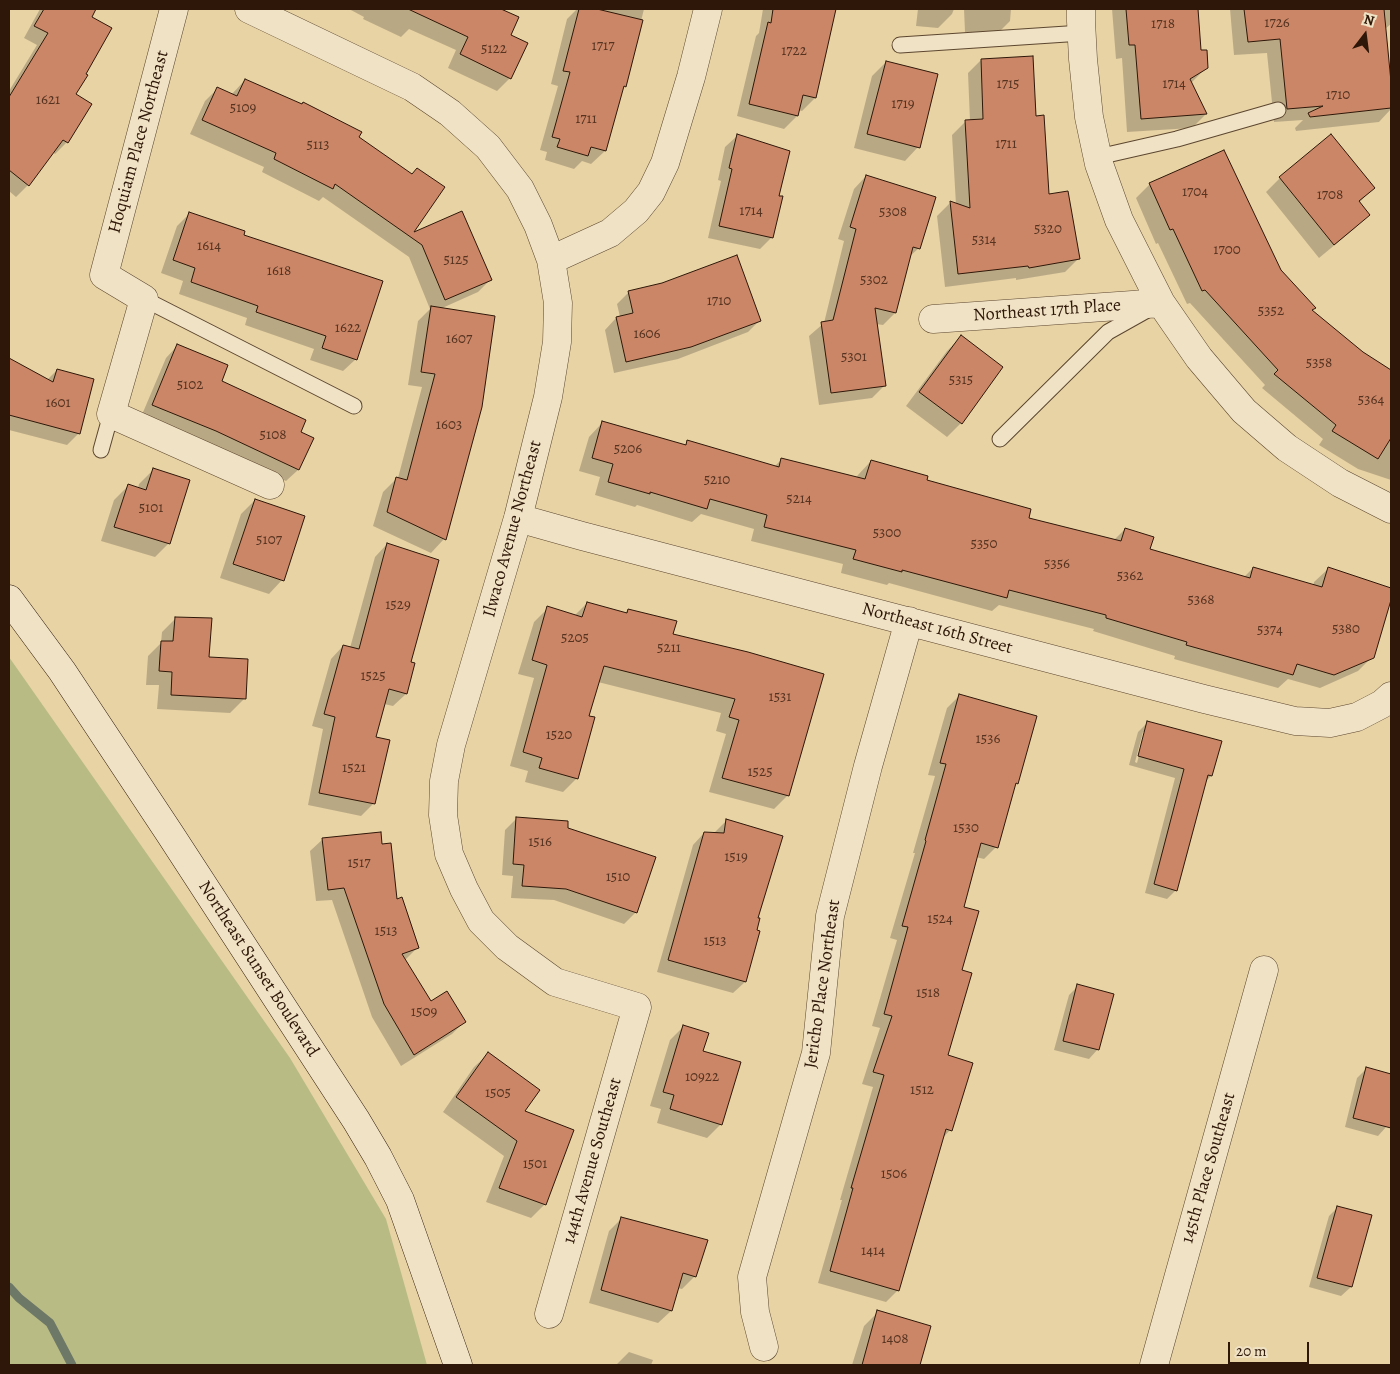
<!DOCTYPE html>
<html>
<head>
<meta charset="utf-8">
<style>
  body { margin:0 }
  #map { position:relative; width:1400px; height:1374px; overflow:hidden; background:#e8d3a5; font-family:Alegreya,serif }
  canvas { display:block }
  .frame { position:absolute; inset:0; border:10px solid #2e1708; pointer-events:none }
  .north { position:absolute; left:1340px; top:10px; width:50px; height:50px; -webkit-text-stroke:4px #f0e2c4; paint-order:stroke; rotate:15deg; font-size:14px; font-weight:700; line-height:20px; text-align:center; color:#2e1708 }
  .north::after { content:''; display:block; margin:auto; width:18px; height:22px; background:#2e1708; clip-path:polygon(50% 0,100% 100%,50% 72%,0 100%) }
  .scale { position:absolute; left:1228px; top:1342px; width:81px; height:22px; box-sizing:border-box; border:2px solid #2e1708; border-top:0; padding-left:6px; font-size:15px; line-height:18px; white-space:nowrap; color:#2e1708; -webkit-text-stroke:4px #f0e2c4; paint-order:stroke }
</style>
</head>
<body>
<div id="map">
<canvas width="1400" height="1374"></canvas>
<div class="frame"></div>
<div class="north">N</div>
<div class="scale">20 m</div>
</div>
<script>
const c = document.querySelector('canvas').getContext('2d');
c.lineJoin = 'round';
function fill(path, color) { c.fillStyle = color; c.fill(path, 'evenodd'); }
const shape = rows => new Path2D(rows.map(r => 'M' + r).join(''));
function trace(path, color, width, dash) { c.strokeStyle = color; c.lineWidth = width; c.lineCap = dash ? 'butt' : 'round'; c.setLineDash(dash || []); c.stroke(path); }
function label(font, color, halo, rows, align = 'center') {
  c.font = font + ' Alegreya,serif'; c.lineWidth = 5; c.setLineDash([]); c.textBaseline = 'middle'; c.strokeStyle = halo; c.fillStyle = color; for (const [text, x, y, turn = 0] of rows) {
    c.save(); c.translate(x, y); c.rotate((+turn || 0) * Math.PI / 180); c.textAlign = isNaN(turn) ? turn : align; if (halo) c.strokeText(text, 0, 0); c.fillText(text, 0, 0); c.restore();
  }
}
const green = shape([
  [9,657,290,1058,386,1219,427,1365,9,1365]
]);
const shadow = shape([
  [40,9,95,9,90,18,74,94,67,142,55,154,53,152,28,185,16,197,9,191,9,91,37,45,24,38],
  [349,9,498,9,518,18,509,36,510,78,497,91,448,68,456,50,409,29,401,37,363,19,364,17],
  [577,9,644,9,625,86,622,89,605,151,591,164,582,161,574,169,545,160,547,152,540,150,558,86,551,84,567,19],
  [763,9,835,9,815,98,802,111,798,110,797,116,784,129,737,116,756,36,759,33],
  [918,9,954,9,952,14,938,28,916,26],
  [964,9,1011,9,1010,21,996,35,965,32],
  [1112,9,1197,9,1200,52,1207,67,1191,83,1206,114,1192,128,1127,132,1122,58,1116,59],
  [1230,9,1391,9,1391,24,1385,29,1391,95,1391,109,1379,122,1296,131,1295,128,1303,120,1274,122,1267,53,1234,55],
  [981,60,1078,259,1065,272,1016,280,1016,278,945,287,937,216,950,203,956,205,952,135,965,122,970,121,968,73],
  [886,62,918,147,905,161,854,148,872,76],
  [245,80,358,137,410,234,491,279,478,292,440,309,444,539,431,553,373,526,383,492,397,478,398,478,422,387,408,385,418,321,430,309,409,257,323,197,319,201,262,172,264,167,190,134,205,101,218,88,231,95],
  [737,136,772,237,760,249,708,238,721,181,718,180,725,147],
  [866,176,919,248,909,257,895,313,883,325,876,324,885,385,872,398,819,405,809,336,824,323,844,241,838,239,854,189],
  [1280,178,1373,188,1359,203,1368,215,1354,229,1319,258,1266,192],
  [1150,184,1280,270,1311,311,1363,353,1391,372,1391,480,1358,469,1319,445,1323,439,1262,388,1265,385,1190,303,1187,304,1158,243,1156,244,1136,198],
  [190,213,242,236,356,359,343,371,310,360,314,349,245,325,247,318,179,294,183,281,161,273,177,226],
  [629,292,760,320,748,332,678,359,614,373,605,330,616,318,620,317,617,304],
  [961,337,961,423,947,437,906,406,947,351],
  [177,346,220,381,299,432,313,439,298,470,286,481,204,442,141,417,166,358],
  [9,359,47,380,57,370,79,433,67,445,9,430],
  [602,423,684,446,688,442,774,467,782,459,856,478,858,475,871,461,1027,519,1114,540,1125,529,1149,550,1244,577,1253,568,1313,586,1314,582,1328,569,1391,589,1391,595,1372,657,1358,671,1320,688,1288,679,1278,688,1174,659,1175,656,1093,631,1094,629,999,605,992,611,889,583,887,585,841,573,843,564,751,541,754,529,701,514,692,522,637,505,635,507,595,495,600,477,579,471,589,437],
  [153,470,169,543,155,557,101,541,114,500,128,486,138,488,139,484],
  [255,500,282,580,269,594,220,578,241,514],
  [387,544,406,694,393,706,384,704,375,738,374,803,361,816,308,805,323,729,312,726,331,659,343,646,350,648,375,557],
  [587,603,624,614,628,610,672,635,823,675,788,795,774,809,709,792,726,734,716,731,721,713,598,682,588,717,577,778,563,792,525,782,528,771,510,766,534,678,518,674,534,622,548,608,574,616],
  [176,618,208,658,244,699,230,713,157,709,159,685,146,685,148,656,161,643,162,632],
  [959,696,1017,783,1014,786,996,847,984,859,976,857,962,908,960,971,947,1056,950,1130,941,1140,898,1290,886,1302,818,1283,842,1200,840,1200,873,1087,862,1084,880,1028,872,1026,897,940,890,938,915,853,913,853,935,776,928,775,947,708],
  [1147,723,1211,776,1205,782,1176,890,1167,899,1145,893,1175,778,1129,765,1138,732],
  [1143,732,1145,732,1137,763,1135,762],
  [517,818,566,829,636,912,624,924,554,900,511,898,513,876,502,875,505,830],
  [727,820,757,919,756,931,759,931,745,982,733,993,657,972,693,845,704,833,715,834,715,832],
  [323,839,396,901,417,948,404,961,430,1003,464,1022,452,1034,401,1066,372,1017,332,900,316,901,310,851],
  [1078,986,1098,1049,1089,1059,1054,1050,1069,995],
  [684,1026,702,1052,721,1124,707,1138,657,1123,661,1109,650,1106,670,1040],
  [488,1054,523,1112,545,1204,531,1218,486,1202,504,1156,443,1112,474,1067],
  [1367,1068,1391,1075,1391,1112,1387,1126,1378,1136,1345,1127,1357,1078],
  [1338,1207,1351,1287,1341,1296,1309,1287,1329,1216],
  [622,1218,695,1276,682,1289,677,1288,671,1311,658,1323,589,1303,609,1231],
  [878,1312,929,1326,918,1365,852,1365,864,1326],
  [629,1352,653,1360,651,1365,616,1365]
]);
const stream = shape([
  [9,1287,19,1298,50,1323,72,1365]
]);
const building = shape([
  [44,9,96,9,92,17,112,28,86,74,88,75,76,94,92,104,68,143,63,140,29,186,9,170,9,97,48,33,34,26,44,9],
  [408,9,501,9,519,17,511,35,528,43,511,79,460,54,468,37,408,9],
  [579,9,597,9,643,20,626,87,624,86,606,151,591,147,588,156,557,147,560,139,552,137,570,72,563,71,579,9],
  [773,9,836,9,816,98,803,95,798,116,749,104,768,22,771,23,773,9],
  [1126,9,1198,9,1201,50,1207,50,1208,68,1190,79,1207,114,1141,119,1135,45,1129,45,1126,9],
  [1244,9,1384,9,1391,82,1391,108,1310,117,1308,113,1323,106,1287,109,1280,39,1248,42,1244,9],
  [1033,56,1036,116,1044,115,1049,194,1068,191,1080,259,1029,268,1028,266,958,274,950,201,970,208,965,120,983,119,981,59,1033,56],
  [886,61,938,74,920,148,867,134,886,61],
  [245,79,302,104,303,102,362,132,359,137,412,174,417,168,445,187,414,232,462,211,492,280,445,300,422,245,335,184,333,189,274,159,276,153,202,120,217,87,237,96,245,79],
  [737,134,790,151,779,196,783,196,773,238,719,226,732,169,729,168,737,134],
  [1331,134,1375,188,1359,201,1370,215,1334,245,1279,177,1331,134],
  [1224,150,1281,270,1316,308,1312,310,1363,352,1391,370,1391,438,1378,459,1332,431,1336,425,1274,374,1278,370,1205,290,1202,291,1173,229,1170,230,1149,183,1224,150],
  [866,175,936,197,920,249,913,247,896,313,875,308,886,386,831,393,821,322,833,320,856,229,850,227,866,175],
  [189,212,245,231,244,235,383,281,357,360,322,348,326,336,256,312,258,306,191,282,195,268,173,260,189,212],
  [737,255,761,321,691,347,626,362,616,317,633,313,628,291,662,283,737,255],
  [431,306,495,316,482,407,446,540,387,512,396,477,407,480,435,374,421,372,431,306],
  [961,335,1003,367,962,424,919,392,961,335],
  [177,344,228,365,222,381,306,420,301,432,314,438,299,470,216,431,152,405,177,344],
  [9,358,53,382,57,369,94,379,80,434,9,415,9,358],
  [602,421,686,445,687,440,779,467,781,458,865,479,871,460,928,476,927,480,1031,509,1029,518,1121,541,1125,528,1154,537,1150,549,1250,578,1253,567,1322,587,1328,567,1391,588,1391,600,1374,658,1334,675,1297,664,1293,675,1186,645,1187,642,1106,618,1106,615,1009,590,1007,598,902,570,902,572,853,559,856,550,764,527,767,515,710,499,707,509,650,492,650,494,608,482,613,464,592,458,602,421],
  [153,468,190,480,170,544,114,527,128,484,146,490,153,468],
  [255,499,305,516,284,581,233,564,255,499],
  [387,543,439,560,411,662,415,663,407,694,389,689,376,737,390,740,375,804,319,793,335,717,324,714,343,645,359,649,387,543],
  [587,602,627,613,628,609,677,621,673,634,748,652,824,674,789,796,722,778,739,720,729,717,735,699,604,666,589,716,595,717,578,779,539,768,542,758,523,752,547,665,532,660,547,606,582,617,587,602],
  [175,617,212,618,209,657,248,659,246,699,171,695,172,672,159,671,161,641,173,641,175,617],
  [959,694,1037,716,1018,784,1016,783,998,848,981,843,964,907,979,911,962,970,972,973,948,1055,973,1063,952,1131,946,1129,899,1291,830,1271,853,1188,851,1188,884,1075,873,1072,892,1016,884,1014,908,927,902,926,926,841,925,840,946,764,940,763,959,694],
  [1147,721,1222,741,1212,776,1208,775,1177,891,1154,884,1184,769,1138,756,1147,721],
  [516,817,568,821,568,828,656,857,637,913,566,889,522,886,524,865,513,864,516,817],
  [726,819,783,836,758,918,760,918,757,930,760,931,746,982,668,960,704,832,724,833,726,819],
  [381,832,382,844,391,843,397,899,402,897,419,948,402,954,431,1001,447,991,466,1022,414,1055,384,1004,344,888,328,890,322,838,381,832],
  [1077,984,1114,994,1099,1050,1063,1041,1077,984],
  [683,1025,709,1033,703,1051,741,1062,722,1125,670,1109,674,1095,663,1092,683,1025],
  [488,1052,540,1090,525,1111,574,1130,546,1205,499,1188,517,1141,456,1097,488,1052],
  [1366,1067,1391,1074,1391,1128,1353,1118,1366,1067],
  [1337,1206,1372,1215,1352,1287,1317,1278,1337,1206],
  [621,1217,708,1240,696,1277,683,1273,672,1311,601,1290,621,1217],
  [877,1310,931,1326,920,1365,862,1365,877,1310]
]);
const service = shape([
  [900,45,1082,33],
  [1098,157,1177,139,1278,110],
  [144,299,354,406],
  [1000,439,1108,332,1149,309],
  [101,450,111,414]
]);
const minor = shape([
  [174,9,104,275,144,299,111,414,270,485],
  [249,9,412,87,450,113,488,147,520,189,538,225,551,260,558,303,557,342,548,397,518,518,451,745,444,781,443,815,449,854,464,889,481,921,507,947,555,982,637,1007,549,1314],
  [1081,9,1081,21,1083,59,1089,117,1099,164,1119,220,1161,303,1199,358,1244,411,1287,448,1340,483,1391,509],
  [551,260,610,233,636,211,651,192,665,163,691,77,708,9],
  [933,319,1161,303],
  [518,518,582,536,1204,699,1295,721,1330,723,1357,717,1382,704,1391,696],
  [764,1347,755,1312,752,1277,816,1053,830,916,868,766,909,621],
  [1154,1365,1264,970]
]);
const secondary = shape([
  [9,599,62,671,170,834,356,1120,378,1157,400,1200,458,1365]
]);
const numberNames = [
  ["1726",1277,23],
  ["1718",1163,24],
  ["1717",603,46],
  ["5122",494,49],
  ["1722",794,51],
  ["1715",1008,84],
  ["1714",1174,84],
  ["1710",1338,95],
  ["1621",48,100],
  ["1719",903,104],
  ["5109",243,108],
  ["1711",586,119],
  ["1711",1006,144],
  ["5113",318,145],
  ["1704",1195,192],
  ["1708",1330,195],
  ["1714",751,211],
  ["5308",893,212],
  ["5320",1048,229],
  ["5314",984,240],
  ["1614",209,246],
  ["1700",1227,250],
  ["5125",456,260],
  ["1618",279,271],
  ["5302",874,280],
  ["1710",719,301],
  ["5352",1271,311],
  ["1622",348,328],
  ["1606",647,334],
  ["1607",459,339],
  ["5301",854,357],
  ["5358",1319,363],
  ["5315",961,380],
  ["5102",190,385],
  ["5364",1371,400],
  ["1601",58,403],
  ["1603",449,425],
  ["5108",273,435],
  ["5206",628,449],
  ["5210",717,480],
  ["5214",799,499],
  ["5101",151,508],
  ["5300",887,533],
  ["5107",269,540],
  ["5350",984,544],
  ["5356",1057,564],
  ["5362",1130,576],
  ["5368",1201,600],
  ["1529",398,605],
  ["5380",1346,629],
  ["5374",1270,630],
  ["5205",575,638],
  ["5211",669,648],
  ["1525",373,676],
  ["1531",780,697],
  ["1520",559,735],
  ["1536",988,739],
  ["1521",354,768],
  ["1525",760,772],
  ["1530",966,828],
  ["1516",540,842],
  ["1519",736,857],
  ["1517",359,863],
  ["1510",618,877],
  ["1524",940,919],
  ["1513",386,931],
  ["1513",715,941],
  ["1518",928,993],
  ["1509",424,1012],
  ["10922",702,1077],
  ["1512",922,1090],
  ["1505",498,1093],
  ["1501",535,1164],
  ["1506",894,1174],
  ["1414",873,1251],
  ["1408",895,1339]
];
const streetNames = [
  ["Hoquiam Place Northeast",139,142,-75],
  ["Northeast 17th Place",1047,311,-4],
  ["Ilwaco Avenue Northeast",513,529,-75],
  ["Northeast 16th Street",937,629,15],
  ["Northeast Sunset Boulevard",258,969,57],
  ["Jericho Place Northeast",823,984,-82],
  ["144th Avenue Southeast",593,1161,-74],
  ["145th Place Southeast",1209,1168,-74]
];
fill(green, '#b9bb85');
fill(shadow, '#0003');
trace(stream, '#6d7866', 9);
fill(building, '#cb8667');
trace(building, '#2e1708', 1);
trace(service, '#5c462f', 17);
trace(minor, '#5c462f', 29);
trace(secondary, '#2e1708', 29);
trace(service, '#f0e2c4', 15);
trace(minor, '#f0e2c4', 28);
trace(secondary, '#f0e2c4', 28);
label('15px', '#553320', null, numberNames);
label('18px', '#2e1708', '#f0e2c4', streetNames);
</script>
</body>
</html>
